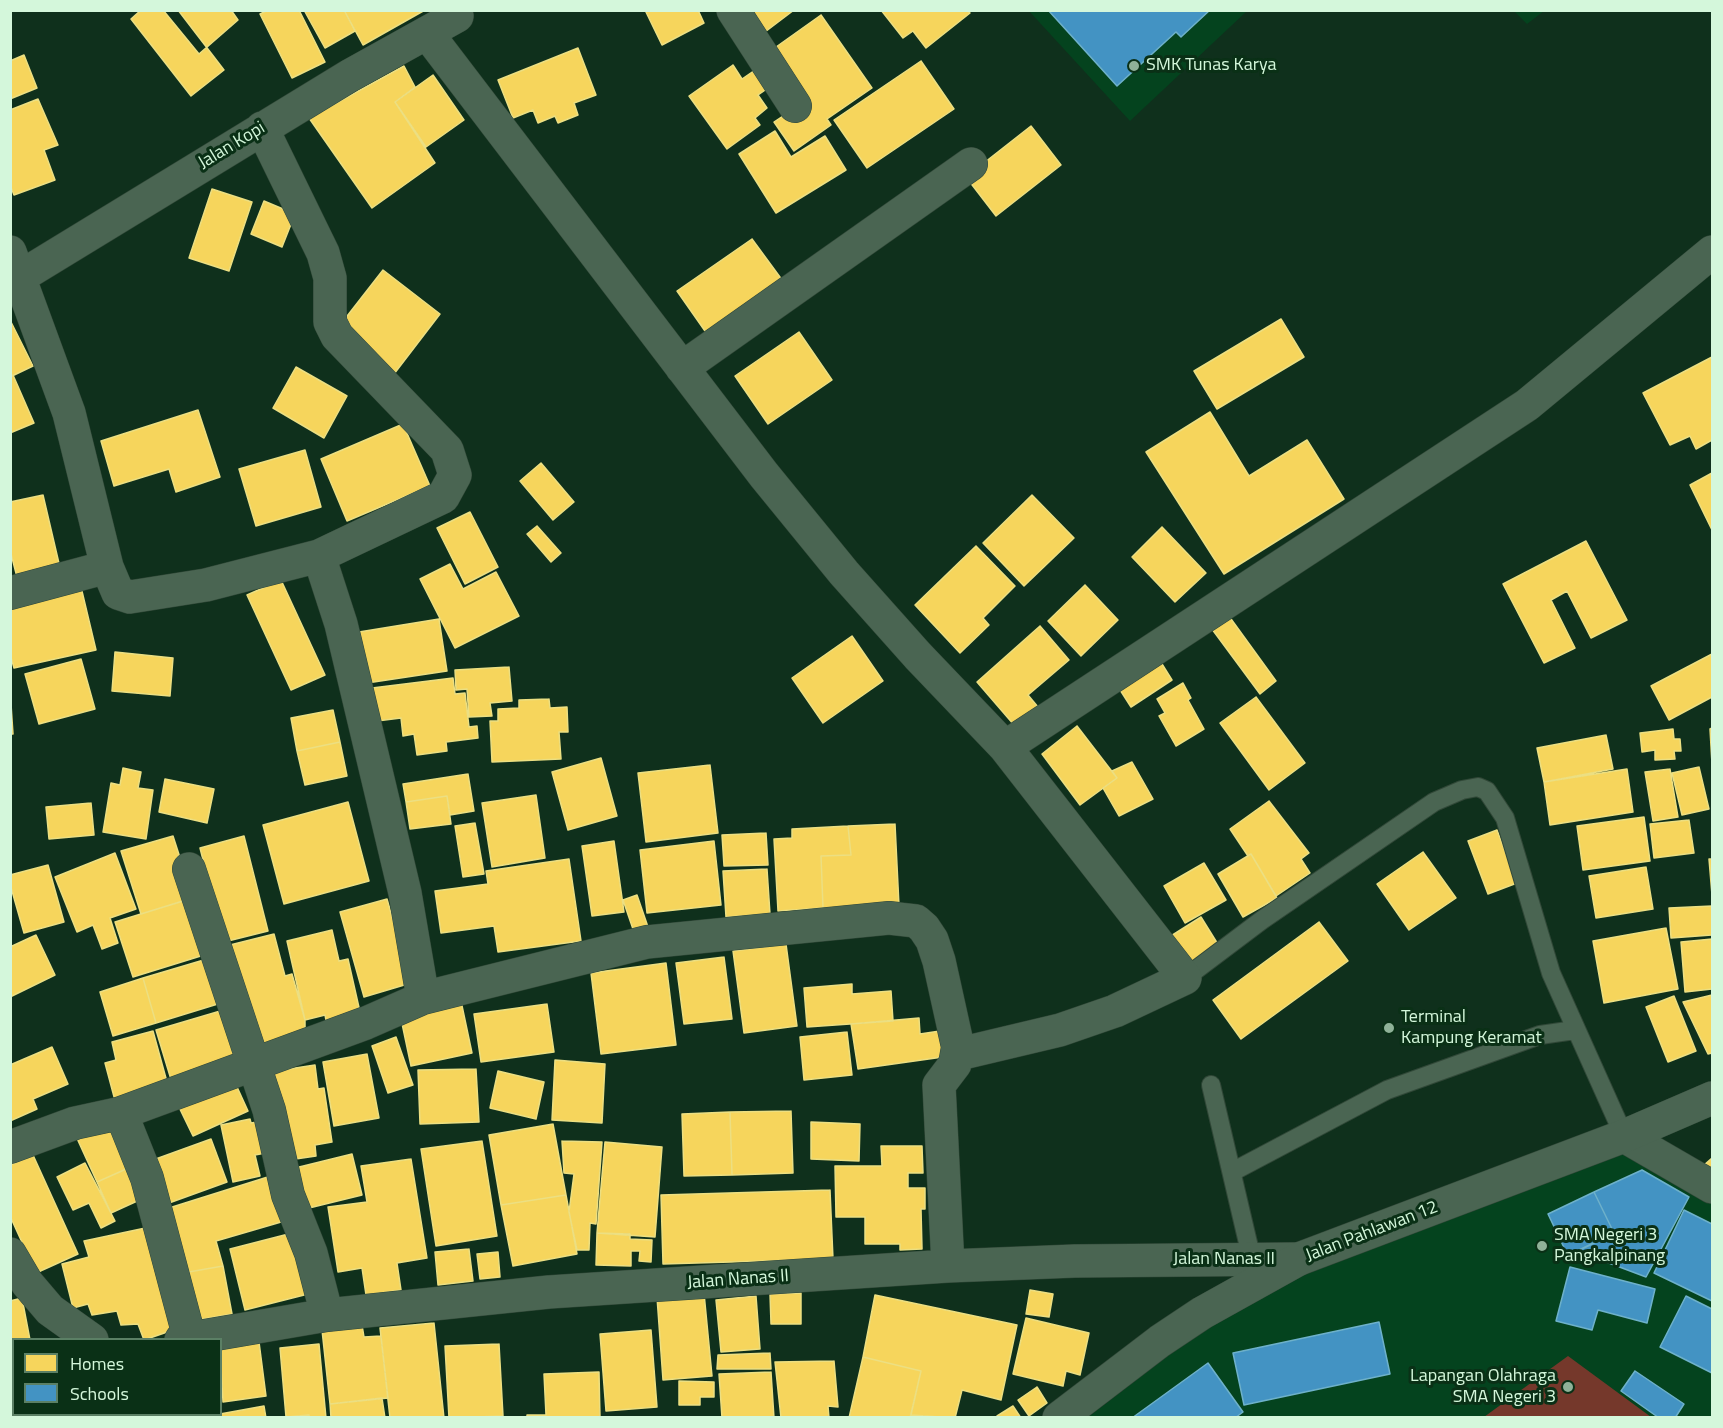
<!DOCTYPE html>
<html>
<head>
<meta charset="utf-8">
<style>
  body { margin:0 }
  #map { position:relative; width:1723px; height:1428px; overflow:hidden; background:#0f301c; font-family:"Titillium Web",sans-serif }
  canvas { display:block }
  .frame { position:absolute; inset:0; border:12px solid #d4f7db; pointer-events:none }
  .legend { position:absolute; left:12px; top:1338px; width:210px; height:78px; box-sizing:border-box; background:#0a3016; border:2px solid #5b8065; margin:0; padding:8px 10px; list-style:none; font-size:18px; color:#d4f7db }
  .legend li { display:flex; align-items:center; gap:12px; height:30px }
  .legend b { width:30px; border:2px solid #5b8065 }
</style>
</head>
<body>
<div id="map">
<canvas width="1723" height="1428"></canvas>
<div class="frame"></div>
<ul class="legend">
<li><b style="height:16px;background:#f6d55c"></b>Homes</li>
<li><b style="height:16px;background:#4393c3"></b>Schools</li>
</ul>
</div>
<script>
const c = document.querySelector('canvas').getContext('2d');
c.lineJoin = 'round';
function fill(path, color) { c.fillStyle = color; c.fill(path, 'evenodd'); }
const shape = rows => new Path2D(rows.map(r => 'M' + r).join(''));
function trace(path, color, width, dash) { c.strokeStyle = color; c.lineWidth = width; c.lineCap = dash ? 'butt' : 'round'; c.setLineDash(dash || []); c.stroke(path); }
function label(font, color, halo, rows, align = 'center') {
  c.font = font + ' "Titillium Web",sans-serif'; c.lineWidth = 6; c.setLineDash([]); c.textBaseline = 'middle'; c.strokeStyle = halo; c.fillStyle = color; for (const [text, x, y, turn = 0] of rows) {
    c.save(); c.translate(x, y); c.rotate((+turn || 0) * Math.PI / 180); c.textAlign = isNaN(turn) ? turn : align; if (halo) c.strokeText(text, 0, 0); c.fillText(text, 0, 0); c.restore();
  }
}
const built = shape([
  [1029,11,1247,11,1130,121],
  [1514,11,1544,11,1527,24],
  [1620,1150,1712,1199,1712,1417,1087,1418,1250,1292]
]);
const green = shape([
  [1568,1356,1651,1417,1484,1417]
]);
const homes = shape([
  [141,10,178,10,224,70,191,96,131,19,141,10],
  [163,10,231,10,238,20,199,54,163,10],
  [268,10,299,10,325,62,292,78,260,14,268,10],
  [304,10,344,10,355,31,325,48,304,10],
  [344,10,425,10,363,45,344,10],
  [645,10,698,10,704,23,662,45,645,10],
  [743,10,794,10,761,35,743,10],
  [881,10,967,10,970,13,926,48,913,31,903,38,881,10],
  [821,15,872,88,827,119,831,125,794,151,774,122,804,102,769,52,821,15],
  [578,48,596,95,574,103,578,115,558,123,555,116,538,123,533,110,513,118,498,80,578,48],
  [24,55,37,88,10,99,10,61,24,55],
  [921,61,954,109,867,168,834,120,921,61],
  [733,65,742,79,758,68,771,86,758,95,767,108,755,118,760,125,727,149,689,96,733,65],
  [404,66,415,87,395,102,435,163,372,208,309,118,404,66],
  [433,75,464,120,426,147,395,102,433,75],
  [38,99,58,145,44,150,55,180,14,195,10,185,10,110,38,99],
  [1031,126,1061,165,996,216,966,177,1031,126],
  [775,131,791,157,825,136,846,170,776,213,739,154,775,131],
  [212,189,252,202,229,271,189,258,212,189],
  [264,201,295,214,282,247,251,234,264,201],
  [752,239,788,288,712,341,677,291,752,239],
  [383,270,440,314,394,374,337,329,383,270],
  [1281,319,1304,357,1217,409,1194,371,1281,319],
  [10,320,33,366,10,377,10,320],
  [799,332,832,380,768,424,735,376,799,332],
  [1712,357,1712,440,1696,449,1690,436,1670,445,1643,393,1712,357],
  [296,367,347,396,324,438,273,408,296,367],
  [13,375,34,423,10,433,10,377,13,375],
  [198,410,220,477,176,492,169,469,114,486,101,441,198,410],
  [1210,412,1249,476,1307,440,1344,499,1224,574,1146,452,1210,412],
  [403,424,430,486,347,521,321,459,403,424],
  [305,450,321,507,256,526,239,469,305,450],
  [541,463,574,502,553,520,520,481,541,463],
  [1712,473,1712,530,1690,485,1712,473],
  [43,495,61,572,18,581,10,550,10,502,43,495],
  [1032,495,1074,538,1024,586,983,543,1032,495],
  [470,512,498,567,465,584,437,528,470,512],
  [537,526,561,553,551,562,527,534,537,526],
  [1162,527,1206,573,1175,602,1132,557,1162,527],
  [1586,541,1627,620,1591,638,1567,591,1551,600,1575,648,1544,663,1503,584,1586,541],
  [976,546,1015,586,983,618,989,625,960,653,915,605,976,546],
  [450,564,463,589,496,572,519,616,455,648,420,579,450,564],
  [281,580,325,675,291,690,247,595,281,580],
  [1085,585,1118,620,1081,656,1048,621,1085,585],
  [81,587,96,650,14,668,10,654,10,603,81,587],
  [1226,612,1276,681,1260,694,1209,625,1226,612],
  [439,619,447,671,367,683,359,632,439,619],
  [1040,626,1069,660,1028,695,1043,713,1021,733,977,682,1040,626],
  [852,636,883,681,823,723,792,678,852,636],
  [115,652,173,658,170,696,112,691,115,652],
  [1712,654,1712,697,1669,720,1651,686,1712,654],
  [1157,656,1172,680,1131,707,1115,682,1157,656],
  [81,659,95,709,39,724,25,674,81,659],
  [509,667,512,701,490,703,492,716,469,717,467,689,456,690,455,670,509,667],
  [453,678,455,694,465,693,469,727,477,726,478,738,446,742,447,751,417,755,414,734,403,736,401,718,377,721,372,688,453,678],
  [1183,683,1191,698,1188,700,1204,729,1176,746,1159,716,1165,713,1157,699,1183,683],
  [10,689,13,734,10,734,10,689],
  [1256,697,1305,763,1269,790,1220,723,1256,697],
  [549,699,550,708,567,707,568,732,559,732,561,759,492,762,490,721,498,721,498,709,519,708,519,700,549,699],
  [333,710,340,742,297,751,291,718,333,710],
  [1077,726,1117,778,1080,805,1042,754,1077,726],
  [1712,728,1712,764,1710,729,1712,728],
  [1673,729,1674,739,1680,739,1681,751,1674,751,1675,759,1655,760,1655,750,1642,752,1640,733,1673,729],
  [1606,735,1613,769,1544,782,1537,748,1606,735],
  [340,742,347,776,305,785,297,751,340,742],
  [601,758,617,816,568,830,552,772,601,758],
  [1132,762,1153,799,1119,816,1103,788,1117,778,1112,771,1132,762],
  [710,765,718,833,646,842,638,773,710,765],
  [1699,767,1709,809,1682,815,1672,773,1699,767],
  [123,768,141,772,138,788,153,790,146,839,103,832,111,783,120,785,123,768],
  [1627,769,1633,812,1550,825,1544,782,1627,769],
  [1670,769,1678,817,1653,821,1645,772,1670,769],
  [468,774,474,811,450,815,447,796,406,802,403,784,468,774],
  [165,779,214,789,207,823,159,812,165,779],
  [536,795,545,858,492,867,482,803,536,795],
  [447,796,451,824,410,829,406,802,447,796],
  [1269,801,1309,853,1301,859,1310,873,1276,896,1251,854,1248,856,1230,829,1269,801],
  [348,802,369,881,284,904,263,825,348,802],
  [91,803,94,835,49,839,46,807,91,803],
  [1644,817,1650,861,1583,870,1577,826,1644,817],
  [1689,820,1694,853,1654,858,1650,824,1689,820],
  [475,823,484,874,463,877,455,826,475,823],
  [895,824,899,906,823,908,821,856,851,855,848,826,895,824],
  [848,826,851,855,821,856,823,908,778,911,774,839,792,838,792,829,848,826],
  [1497,830,1517,883,1488,894,1468,841,1497,830],
  [766,833,768,865,724,866,722,835,766,833],
  [173,836,193,898,141,914,121,851,173,836],
  [244,836,268,931,224,942,200,848,244,836],
  [614,841,624,912,592,916,582,846,614,841],
  [714,841,721,905,647,913,640,850,714,841],
  [1423,852,1456,898,1409,930,1377,884,1423,852],
  [115,853,136,909,110,918,118,943,102,949,93,925,77,932,55,877,115,853],
  [1251,854,1277,898,1243,917,1218,874,1251,854],
  [569,859,581,941,498,952,494,926,441,933,435,891,488,884,486,871,569,859],
  [1709,859,1712,859,1712,895,1709,859],
  [1204,863,1226,900,1185,923,1164,886,1204,863],
  [48,865,64,922,24,933,10,884,10,875,48,865],
  [1646,867,1653,909,1596,918,1589,876,1646,867],
  [767,869,770,914,726,917,723,871,767,869],
  [637,895,648,927,634,932,623,900,637,895],
  [387,899,411,983,364,997,340,912,387,899],
  [186,900,204,955,133,977,115,922,186,900],
  [1712,906,1712,935,1671,938,1669,908,1712,906],
  [1201,917,1219,946,1182,969,1163,941,1201,917],
  [1319,922,1348,961,1241,1039,1213,1000,1319,922],
  [1666,928,1678,989,1604,1003,1593,941,1666,928],
  [332,930,339,961,348,959,360,1012,326,1020,325,1015,305,1020,287,941,332,930],
  [274,934,285,976,292,974,305,1020,305,1029,253,1051,226,946,274,934],
  [36,935,55,975,10,997,10,947,36,935],
  [1712,939,1712,989,1685,992,1681,942,1712,939],
  [786,944,797,1026,744,1033,733,951,786,944],
  [724,957,732,1019,684,1024,676,963,724,957],
  [207,959,221,1003,156,1023,143,978,207,959],
  [666,963,676,1045,601,1054,591,973,666,963],
  [143,978,156,1023,113,1036,100,992,143,978],
  [852,984,852,994,891,991,893,1021,807,1027,804,988,852,984],
  [1712,995,1712,1053,1708,1054,1683,1002,1712,995],
  [1674,996,1696,1051,1668,1062,1646,1007,1674,996],
  [461,1001,472,1053,411,1066,400,1014,461,1001],
  [547,1004,554,1052,481,1062,474,1014,547,1004],
  [227,1009,242,1058,173,1086,156,1030,227,1009],
  [919,1018,920,1034,940,1031,943,1057,858,1069,851,1024,919,1018],
  [153,1031,167,1082,117,1108,105,1063,116,1060,112,1042,153,1031],
  [847,1032,852,1075,804,1080,800,1037,847,1032],
  [396,1037,413,1085,388,1093,372,1046,396,1037],
  [52,1047,68,1084,33,1099,37,1109,10,1121,10,1065,52,1047],
  [367,1054,379,1118,334,1126,323,1062,367,1054],
  [555,1060,605,1064,602,1123,552,1120,555,1060],
  [315,1065,318,1089,324,1088,332,1142,315,1145,316,1156,282,1161,269,1072,315,1065],
  [476,1069,479,1122,420,1124,418,1070,476,1069],
  [498,1071,544,1082,536,1119,490,1108,498,1071],
  [232,1076,248,1111,193,1136,176,1101,232,1076],
  [791,1111,793,1173,732,1175,730,1112,791,1111],
  [730,1112,732,1175,684,1176,682,1114,730,1112],
  [110,1118,133,1166,97,1182,75,1134,110,1118],
  [250,1119,251,1123,269,1120,276,1151,255,1155,260,1176,233,1182,221,1125,250,1119],
  [811,1122,860,1124,859,1161,811,1159,811,1122],
  [553,1124,566,1195,501,1205,489,1135,553,1124],
  [211,1139,227,1182,169,1203,153,1160,211,1139],
  [482,1141,497,1236,436,1246,421,1149,482,1141],
  [562,1141,602,1142,596,1224,590,1223,589,1250,577,1250,569,1212,574,1174,564,1173,562,1141],
  [605,1142,662,1147,655,1237,597,1233,605,1142],
  [881,1146,922,1146,923,1173,908,1173,908,1188,925,1188,925,1209,921,1209,922,1249,900,1250,900,1244,865,1244,865,1217,836,1217,835,1166,882,1166,881,1146],
  [352,1154,362,1195,301,1210,291,1169,352,1154],
  [33,1155,78,1254,36,1273,10,1216,10,1165,33,1155],
  [1712,1158,1712,1172,1703,1166,1712,1158],
  [411,1159,427,1258,397,1263,401,1290,366,1295,362,1268,338,1272,328,1207,367,1202,361,1166,411,1159],
  [85,1163,115,1221,101,1228,89,1203,73,1210,57,1177,85,1163],
  [133,1166,146,1197,111,1213,97,1182,133,1166],
  [274,1175,288,1220,216,1241,223,1266,183,1273,169,1208,274,1175],
  [830,1190,833,1259,663,1264,661,1195,830,1190],
  [566,1195,577,1254,513,1266,501,1205,566,1195],
  [150,1227,176,1329,144,1340,138,1324,121,1325,117,1311,92,1315,88,1304,73,1308,62,1264,89,1257,84,1241,150,1227],
  [300,1231,316,1292,245,1310,230,1249,300,1231],
  [597,1233,630,1234,630,1239,652,1240,651,1262,639,1261,640,1251,631,1251,631,1266,596,1265,597,1233],
  [469,1249,473,1281,438,1285,435,1252,469,1249],
  [498,1252,500,1277,480,1279,477,1254,498,1252],
  [223,1266,232,1314,192,1321,183,1273,223,1266],
  [1030,1290,1053,1294,1049,1317,1026,1314,1030,1290],
  [704,1293,712,1376,663,1380,657,1297,704,1293],
  [801,1293,801,1324,771,1324,770,1294,801,1293],
  [875,1295,1017,1325,1001,1400,962,1390,955,1418,911,1415,921,1371,863,1357,875,1295],
  [756,1296,760,1349,721,1352,716,1300,756,1296],
  [22,1298,30,1340,14,1340,14,1346,10,1347,10,1301,22,1298],
  [1026,1318,1089,1333,1080,1375,1066,1371,1063,1386,1013,1374,1026,1318],
  [434,1323,444,1418,390,1418,380,1328,434,1323],
  [362,1325,364,1337,381,1336,388,1398,330,1404,322,1330,362,1325],
  [651,1330,657,1407,606,1411,600,1334,651,1330],
  [259,1342,266,1396,223,1402,220,1347,259,1342],
  [319,1344,326,1418,309,1418,309,1415,286,1417,280,1348,319,1344],
  [499,1344,503,1416,449,1418,445,1346,499,1344],
  [770,1353,771,1369,717,1369,718,1355,770,1353],
  [863,1357,921,1371,910,1418,849,1418,863,1357],
  [834,1361,838,1407,828,1406,829,1418,781,1418,775,1362,834,1361],
  [599,1372,600,1418,527,1418,527,1415,546,1415,544,1374,599,1372],
  [771,1372,774,1418,722,1418,719,1374,771,1372],
  [10,1376,14,1377,14,1414,22,1414,23,1418,10,1418,10,1376],
  [679,1381,714,1382,714,1397,700,1397,700,1405,679,1405,679,1381],
  [1037,1387,1047,1403,1029,1416,1018,1400,1037,1387],
  [382,1398,385,1418,331,1418,330,1404,382,1398],
  [264,1406,266,1418,219,1418,220,1414,264,1406],
  [1013,1406,1021,1418,998,1418,997,1416,1013,1406],
  [186,1414,212,1414,213,1418,172,1418,186,1414]
]);
const schools = shape([
  [1048,10,1210,10,1181,37,1176,32,1117,86,1048,10],
  [1642,1170,1689,1197,1646,1277,1577,1251,1614,1233,1594,1192,1642,1170],
  [1594,1192,1614,1233,1568,1256,1548,1214,1594,1192],
  [1684,1210,1712,1224,1712,1301,1654,1273,1684,1210],
  [1570,1267,1655,1289,1647,1323,1598,1310,1592,1330,1556,1321,1570,1267],
  [1686,1296,1712,1309,1712,1373,1660,1347,1686,1296],
  [1379,1322,1390,1374,1244,1405,1233,1353,1379,1322],
  [1208,1363,1243,1412,1235,1418,1132,1418,1208,1363],
  [1635,1371,1684,1404,1675,1418,1659,1418,1621,1391,1635,1371]
]);
const service = shape([
  [1185,978,1262,920,1434,802,1462,790,1478,787,1487,791,1505,818,1551,973,1624,1136],
  [1211,1085,1252,1260],
  [1232,1172,1387,1090,1540,1035,1575,1030]
]);
const minor = shape([
  [733,10,795,106],
  [427,33,764,475,844,573,918,656,1005,747,1185,978,1115,1011,1060,1030,959,1054],
  [262,128,323,253,330,278,330,322,337,336,447,450,455,475,443,497,319,556],
  [10,252,69,413,107,567,118,593,130,597,206,585,319,556,341,624,405,893,423,998,647,942,889,918,916,921,924,928,932,940,939,961,958,1047,955,1064,939,1085,948,1266],
  [10,283,349,76,457,16],
  [682,368,971,164],
  [10,593,107,567],
  [1005,747,1527,405,1712,252],
  [189,869,269,1110,288,1195,311,1253,327,1315],
  [1624,1136,1712,1187],
  [10,1147,75,1123,121,1113],
  [10,1254,27,1283,50,1310,92,1340],
  [189,1336,147,1178,121,1113,366,1023,423,998],
  [181,1340,327,1315,549,1292,948,1266,1075,1261,1299,1259],
  [137,1414,138,1418]
]);
const secondary = shape([
  [1059,1418,1160,1341,1202,1313,1299,1259,1624,1136,1712,1098]
]);
const markers = [
  [1134,66,6,"#8fb198"],
  [1389,1028,6,"#8fb198"],
  [1542,1246,6,"#8fb198"],
  [1568,1387,6,"#8fb198"]
];
const poiNames = [
  ["SMK Tunas Karya",1146,66],
  ["Terminal",1401,1018],
  ["Kampung Keramat",1401,1039],
  ["SMA Negeri 3",1554,1236],
  ["Pangkalpinang",1554,1257],
  ["Lapangan Olahraga",1556,1377,"right"],
  ["SMA Negeri 3",1556,1398,"right"]
];
const streetNames = [
  ["Jalan Kopi",232,146,-31],
  ["Jalan Pahlawan 12",1372,1232,-21],
  ["Jalan Nanas II",1224,1260],
  ["Jalan Nanas II",738,1280,-4]
];
fill(built, '#04431e');
fill(green, '#75382b');
fill(homes, '#f6d55c');
trace(homes, '#ecdf82', 1.5);
fill(schools, '#4393c3');
trace(schools, '#6eb1ca', 1.5);
trace(service, '#314838', 20);
trace(minor, '#314838', 34);
trace(secondary, '#314838', 34);
trace(service, '#4a6552', 18);
trace(minor, '#4a6552', 33);
trace(secondary, '#4a6552', 33);
for (const [x, y, r, color] of markers) { const dot = new Path2D(); dot.arc(x, y, r, 0, 2 * Math.PI); c.fillStyle = color; c.fill(dot); trace(dot, '#0a3016', 2); }
label('18px', '#d4f7db', '#0a3016', poiNames, 'left');
label('18px', '#d4f7db', '#0a3016', streetNames);
</script>
</body>
</html>
